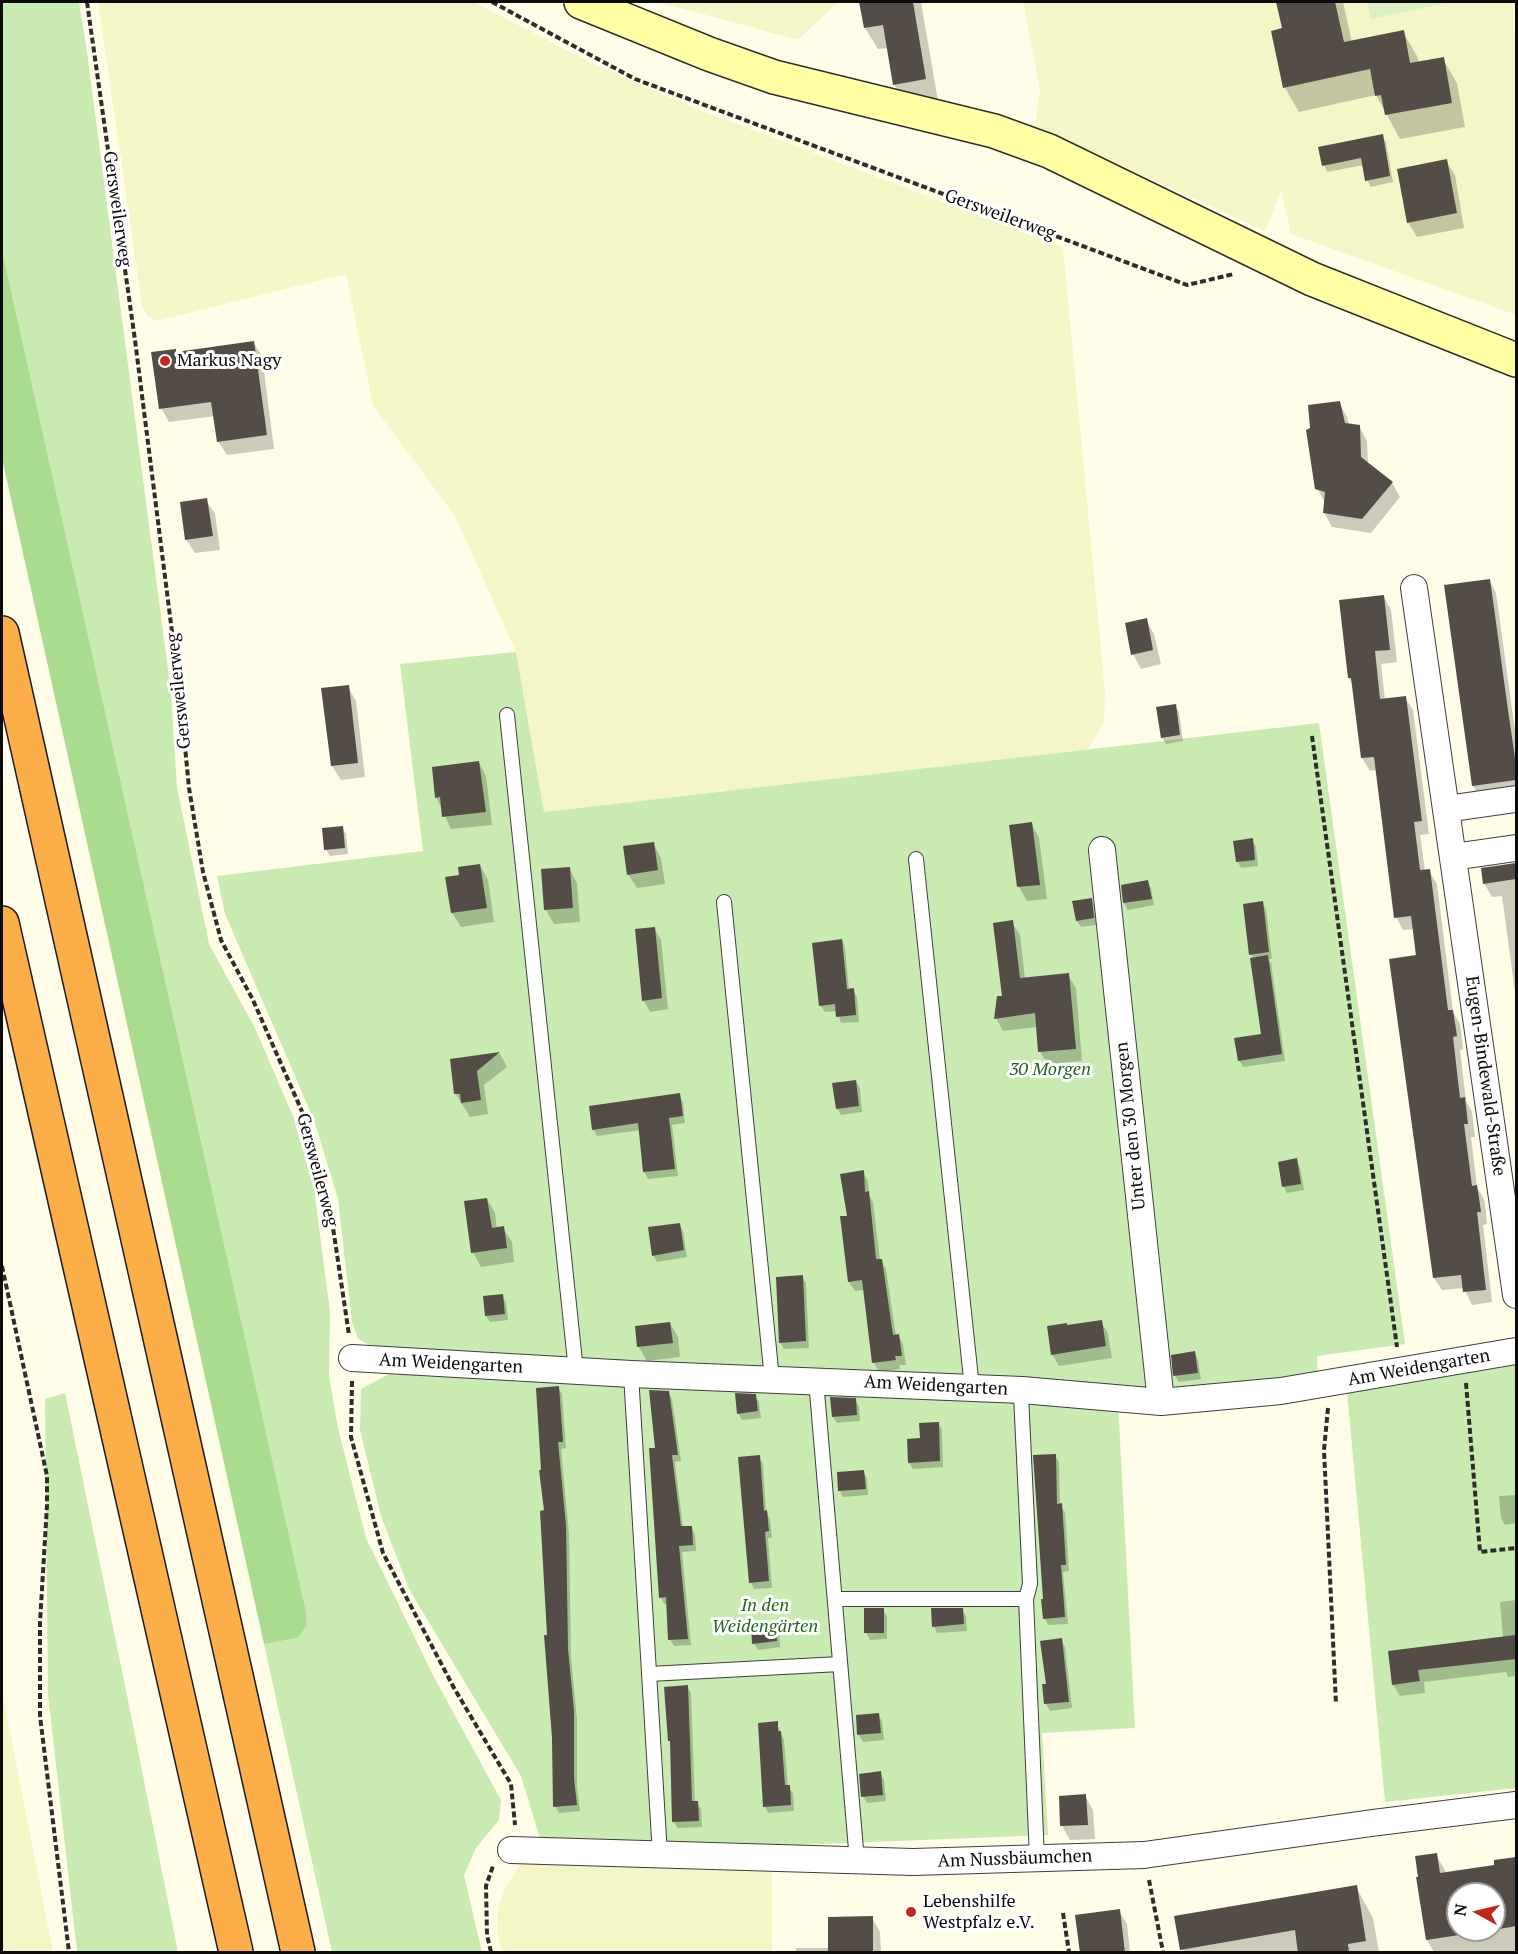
<!DOCTYPE html>
<html>
<head>
<meta charset="utf-8">
<style>
  body { margin:0 }
  #map { position:relative; width:1518px; height:1954px; overflow:hidden; background:#fffde8; font-family:"PT Serif",serif }
  canvas { display:block }
  .frame { position:absolute; inset:0; border:3px solid #0b0b0b; pointer-events:none }
  .north { position:absolute; left:1446px; top:1882px; width:60px; height:60px; box-sizing:border-box; background:#fff; border:2px solid #9d9d9d; border-radius:50%; rotate:278deg; font-size:16px; font-weight:700; line-height:24px; text-align:center; color:#0b0b0b }
  .north::after { content:''; display:block; margin:auto; width:21px; height:27px; background:#c1271d; clip-path:polygon(50% 0,100% 100%,50% 72%,0 100%) }
</style>
</head>
<body>
<div id="map">
<canvas width="1518" height="1954"></canvas>
<div class="frame"></div>
<div class="north">N</div>
</div>
<script>
const c = document.querySelector('canvas').getContext('2d');
c.lineJoin = 'round';
function fill(path, color) { c.fillStyle = color; c.fill(path, 'evenodd'); }
const shape = rows => new Path2D(rows.map(r => 'M' + r).join(''));
function trace(path, color, width, dash) { c.strokeStyle = color; c.lineWidth = width; c.lineCap = dash ? 'butt' : 'round'; c.setLineDash(dash || []); c.stroke(path); }
function label(font, color, halo, rows, align = 'center') {
  c.font = font + ' "PT Serif",serif'; c.lineWidth = 6; c.setLineDash([]); c.textBaseline = 'middle'; c.strokeStyle = halo; c.fillStyle = color; for (const [text, x, y, turn = 0] of rows) {
    c.save(); c.translate(x, y); c.rotate((+turn || 0) * Math.PI / 180); c.textAlign = isNaN(turn) ? turn : align; if (halo) c.strokeText(text, 0, 0); c.fillText(text, 0, 0); c.restore();
  }
}
const farmland = shape([
  [98,2,474,2,592,63,692,107,1063,247,1105,692,1104,724,1087,750,544,812,516,652,455,516,373,406,346,274,157,321,147,316,142,305],
  [658,2,838,2,798,40],
  [1023,2,1512,2,1516,59,1516,315,1291,234,1281,191,1265,231,1035,126,1040,90],
  [2,1690,53,1952,2,1952],
  [525,1858,772,1867,772,1952,502,1952,497,1931,498,1908,505,1888]
]);
const green = shape([
  [2,2,79,2,87,52,171,693,177,787,209,944,255,1028,293,1116,314,1188,330,1312,329,1376,338,1428,366,1538,434,1677,501,1800,499,1820,476,1848,464,1875,482,1952,332,1952,264,1644,298,1638,307,1625,306,1611,2,250],
  [516,652,544,812,1319,723,1405,1344,1317,1356,1318,1377,1185,1389,772,1372,379,1350,358,1339,352,1322,338,1199,314,1120,225,914,217,876,423,851,400,664],
  [1516,1364,1516,1788,1385,1802,1347,1392],
  [398,1369,524,1382,631,1382,1118,1401,1135,1728,1042,1733,1048,1835,772,1846,542,1845,521,1776,409,1589,381,1516,360,1430,361,1389],
  [65,1393,130,1710,178,1952,77,1952,48,1694,45,1399]
]);
const forest = shape([
  [2,250,306,1611,307,1625,298,1638,264,1644,2,458]
]);
const pitch = shape([
  [1367,2,1451,2,1371,19]
]);
const shadow = shape([
  [860,2,921,2,938,101,907,106,894,84,888,48,878,49,865,28],
  [1277,2,1343,2,1352,42,1403,32,1417,56,1419,63,1443,59,1457,83,1465,127,1400,139,1376,95,1299,112,1285,88,1272,32,1283,29],
  [1382,136,1386,142,1393,182,1371,187,1367,180,1364,165,1327,172,1324,165],
  [1446,161,1455,175,1464,228,1417,237,1408,222],
  [253,342,262,356,274,449,227,455,218,441,215,416,169,422,161,408,176,353],
  [1339,403,1347,417,1349,425,1359,426,1367,441,1368,464,1392,483,1400,497,1371,533,1332,527,1324,512,1325,503,1317,488,1312,429],
  [206,500,215,514,220,550,195,553,186,539],
  [1489,580,1496,593,1516,738,1516,793,1480,798,1473,786],
  [1384,597,1391,610,1397,662,1381,664,1385,700,1405,698,1413,710,1429,834,1420,835,1425,871,1429,871,1437,884,1453,1012,1460,1024,1463,1049,1460,1050,1466,1101,1472,1112,1475,1137,1471,1137,1477,1187,1484,1199,1486,1212,1487,1224,1483,1225,1492,1302,1472,1305,1464,1288,1442,1290,1434,1278,1414,929,1403,930,1396,917,1377,770,1370,771,1362,758,1353,685,1349,678],
  [1146,620,1154,634,1161,664,1141,669,1133,654],
  [348,687,356,701,365,777,341,780,332,766],
  [1175,706,1179,712,1183,741,1166,744,1162,737],
  [479,763,486,776,492,825,451,829,436,797],
  [1031,823,1039,838,1047,899,1027,901,1019,887,1011,826],
  [342,827,346,834,348,854,330,856,326,850],
  [1252,840,1256,847,1258,866,1241,868,1238,862],
  [653,843,661,858,665,884,637,888,628,874],
  [480,865,488,880,494,922,461,927,452,913,461,876],
  [1516,865,1516,1000,1502,896,1492,897,1484,883,1483,869],
  [569,868,577,883,580,922,554,924,546,910,543,870],
  [1147,882,1151,888,1154,905,1128,910,1124,903,1122,886],
  [1091,899,1095,906,1097,925,1081,927,1077,921],
  [1262,903,1266,909,1272,959,1268,959,1271,963,1285,1061,1243,1067,1239,1060,1262,1035,1254,959,1251,954],
  [1012,922,1020,935,1025,979,1068,975,1076,988,1082,1061,1047,1064,1040,1051,1038,1027,1003,1031,996,1018,1004,997],
  [654,928,661,940,668,1009,650,1012,644,1001,636,930],
  [842,940,845,947,849,990,853,990,857,997,859,1022,841,1023,837,1011,825,1012,821,1006],
  [500,1054,507,1067,484,1085,488,1114,470,1117,456,1094,451,1060],
  [856,1081,860,1088,862,1112,841,1115,837,1108],
  [679,1095,683,1102,685,1123,672,1125,678,1176,648,1179,644,1172,641,1130,597,1136,593,1129],
  [1296,1160,1300,1167,1304,1190,1287,1193,1284,1187],
  [863,1172,868,1181,869,1195,873,1202,880,1260,886,1269,896,1336,898,1335,903,1344,906,1365,899,1365,900,1369,879,1372,874,1363,864,1290,855,1291,849,1282,842,1218,849,1217],
  [487,1199,495,1213,497,1229,503,1228,512,1242,514,1262,481,1267,473,1252],
  [679,1224,683,1231,687,1257,657,1262,653,1255],
  [802,1277,806,1283,809,1348,784,1349,780,1342],
  [502,1296,506,1302,508,1320,490,1322,486,1316],
  [1101,1322,1108,1333,1112,1358,1059,1366,1052,1354,1067,1327],
  [670,1323,678,1337,680,1357,647,1361,639,1347,636,1327],
  [1195,1353,1198,1360,1201,1379,1179,1382,1175,1376],
  [558,1388,562,1394,566,1448,561,1449,569,1533,571,1657,577,1719,577,1787,580,1811,559,1813,555,1806,546,1512],
  [668,1392,672,1399,681,1461,675,1462,683,1528,691,1527,695,1534,696,1551,682,1552,691,1645,674,1646,670,1639,668,1604,664,1604,661,1597,656,1449],
  [755,1396,759,1402,761,1418,742,1420,738,1413],
  [855,1400,859,1406,860,1421,837,1423,833,1417],
  [938,1423,942,1430,943,1467,913,1469,909,1463],
  [1055,1456,1059,1462,1060,1505,1065,1512,1069,1571,1063,1572,1068,1624,1048,1625,1045,1619,1045,1600],
  [759,1457,763,1464,766,1511,770,1519,772,1538,768,1538,772,1588,754,1589,751,1582],
  [863,1471,867,1478,868,1495,843,1497,840,1491],
  [1516,1495,1516,1523,1505,1525,1501,1518,1499,1496],
  [1516,1600,1516,1676,1508,1677,1506,1672,1424,1682,1425,1693,1400,1696,1393,1684,1389,1652,1503,1638,1500,1602],
  [883,1610,887,1616,887,1639,870,1640,866,1633],
  [962,1610,966,1616,967,1631,937,1633,934,1626],
  [775,1623,779,1629,780,1647,758,1650,754,1643],
  [1061,1640,1065,1647,1072,1708,1050,1711,1046,1704,1044,1685,1048,1685],
  [687,1687,691,1693,695,1802,697,1802,701,1809,702,1827,678,1828,674,1822,671,1743,669,1740],
  [878,1715,882,1721,884,1740,863,1742,859,1735,857,1716],
  [777,1723,784,1740,788,1787,793,1793,794,1811,768,1813,765,1806],
  [880,1773,884,1780,886,1801,867,1803,863,1796],
  [1085,1796,1093,1810,1095,1839,1070,1840,1062,1826,1060,1797],
  [1436,1855,1447,1874,1515,1863,1514,1859,1516,1858,1516,1952,1434,1952,1427,1940,1418,1878],
  [1458,1894,1494,1894,1494,1930,1458,1930],
  [1356,1887,1373,1918,1379,1952,1184,1952,1182,1949],
  [1119,1911,1127,1924,1130,1952,1082,1952],
  [872,1918,880,1932,881,1952,796,1952,796,1948,830,1948]
]);
const building = shape([
  [859,2,913,2,926,79,893,85,883,25,864,28],
  [1276,2,1335,2,1344,42,1404,30,1410,63,1444,57,1452,103,1385,115,1381,95,1375,96,1370,69,1283,88,1271,31,1282,28],
  [1383,134,1390,176,1365,181,1361,158,1322,166,1318,147],
  [1447,159,1457,213,1407,223,1397,169],
  [254,341,267,435,217,442,211,402,159,409,151,352,176,349,176,352],
  [1340,401,1345,423,1360,425,1361,457,1393,482,1362,519,1323,513,1325,492,1315,489,1306,430,1310,428,1308,405],
  [207,498,213,536,185,540,180,502],
  [1490,579,1508,710,1515,758,1516,758,1516,780,1472,786,1444,585],
  [1384,595,1390,650,1375,651,1380,699,1406,696,1422,821,1414,822,1420,870,1430,869,1448,1010,1453,1010,1457,1036,1453,1037,1460,1098,1465,1097,1468,1124,1464,1124,1472,1186,1477,1185,1479,1198,1481,1212,1477,1212,1486,1290,1463,1292,1461,1275,1433,1278,1389,959,1416,955,1411,916,1394,918,1374,757,1361,758,1351,678,1348,678,1339,600],
  [1147,618,1153,650,1131,655,1125,623],
  [349,685,358,763,331,766,321,688],
  [1176,704,1180,735,1161,738,1156,707],
  [479,761,486,812,442,817,440,797,435,798,432,767],
  [1032,822,1040,885,1017,887,1009,825],
  [343,826,345,848,324,850,322,828],
  [1253,838,1255,860,1236,862,1233,841],
  [654,842,658,870,627,875,623,846],
  [1516,863,1516,879,1483,884,1481,868],
  [480,864,487,908,451,913,445,877,459,875,458,867],
  [570,867,573,908,544,910,541,869],
  [1148,880,1152,899,1123,903,1121,885],
  [1092,898,1094,918,1076,921,1072,901],
  [1263,901,1269,952,1249,955,1243,904],
  [1013,920,1020,978,1069,973,1076,1049,1038,1052,1035,1013,994,1019,997,996,1002,996,993,923],
  [655,927,662,998,642,1001,635,929],
  [842,939,847,989,854,988,856,1015,836,1017,835,1004,819,1006,812,943],
  [1268,955,1282,1054,1238,1061,1234,1038,1261,1034,1250,958],
  [500,1052,477,1071,481,1100,461,1103,460,1094,454,1094,450,1059],
  [856,1080,859,1106,836,1109,832,1083],
  [680,1093,683,1116,669,1118,675,1169,643,1172,638,1123,592,1130,589,1106],
  [1297,1158,1301,1184,1282,1187,1278,1162],
  [864,1170,865,1192,869,1191,876,1259,882,1259,893,1335,899,1334,902,1356,895,1356,896,1360,872,1363,862,1280,848,1282,840,1216,847,1216,840,1174],
  [487,1198,492,1228,504,1226,507,1248,471,1253,464,1201],
  [680,1223,684,1250,652,1256,648,1227],
  [803,1275,806,1341,779,1343,776,1277],
  [503,1294,505,1314,485,1316,483,1296],
  [1102,1320,1106,1346,1051,1355,1047,1326,1067,1323,1067,1325],
  [670,1322,673,1343,637,1347,635,1326],
  [1195,1351,1198,1373,1173,1376,1171,1355],
  [559,1386,563,1442,558,1442,566,1525,568,1649,574,1711,574,1779,577,1805,553,1807,552,1738,544,1635,547,1635,540,1511,544,1510,539,1470,541,1470,536,1388],
  [649,1390,669,1391,678,1455,672,1455,681,1526,692,1526,693,1545,679,1546,688,1639,668,1640,666,1597,659,1598,649,1448,655,1448],
  [735,1393,756,1394,758,1411,737,1414],
  [830,1397,856,1398,857,1415,832,1417],
  [939,1422,940,1461,908,1463,907,1439,920,1438,919,1423],
  [1056,1454,1057,1504,1062,1503,1066,1565,1061,1565,1065,1617,1043,1619,1041,1599,1043,1599,1033,1455],
  [760,1455,764,1511,767,1510,769,1531,765,1532,769,1581,749,1583,738,1457],
  [864,1470,866,1489,838,1491,837,1472],
  [864,1608,884,1608,884,1633,864,1633],
  [931,1608,963,1608,964,1624,932,1627],
  [776,1621,777,1641,752,1644,751,1623],
  [1515,1635,1516,1659,1418,1670,1420,1681,1392,1685,1388,1651],
  [1062,1638,1069,1702,1044,1704,1042,1684,1046,1684,1040,1641],
  [688,1685,692,1801,698,1801,699,1821,672,1822,670,1741,668,1741,664,1687],
  [879,1713,881,1733,857,1735,856,1715],
  [778,1721,778,1731,781,1731,785,1785,790,1785,791,1805,763,1807,758,1723],
  [881,1771,883,1795,861,1797,859,1774],
  [1086,1794,1088,1825,1060,1826,1059,1796],
  [1437,1853,1440,1873,1494,1865,1494,1860,1516,1857,1516,1926,1494,1930,1494,1894,1458,1894,1458,1930,1493,1930,1426,1940,1416,1877,1418,1877,1415,1856],
  [1357,1885,1366,1941,1348,1944,1349,1953,1298,1953,1295,1930,1180,1950,1174,1916],
  [1120,1909,1125,1953,1080,1953,1075,1915],
  [873,1916,873,1953,828,1953,828,1917]
]);
const path = shape([
  [87,2,135,340,180,695,189,788,203,872,221,940,253,1000,308,1125,331,1214,349,1335],
  [492,2,635,79,1187,285,1234,274],
  [1312,736,1397,1347],
  [2,1266,47,1476,47,1506,40,1622,40,1716,69,1952],
  [352,1381,351,1437,383,1553,454,1688,511,1784,515,1825],
  [1466,1383,1480,1552,1516,1548],
  [1328,1408,1324,1450,1336,1704],
  [1149,1880,1163,1952],
  [1063,1913,1069,1952],
  [491,1952,487,1935,486,1886,493,1866]
]);
const lane = shape([
  [507,715,576,1371],
  [916,859,972,1388],
  [724,902,772,1379],
  [631,1374,660,1855],
  [816,1380,857,1861],
  [1022,1390,1021,1395,1030,1584,1026,1599,1037,1859],
  [835,1599,1026,1599],
  [649,1674,840,1664]
]);
const street = shape([
  [1414,588,1516,1295],
  [1446,809,1516,799],
  [1102,850,1161,1402],
  [1453,857,1516,848],
  [352,1358,631,1374,1022,1390,1161,1402,1281,1391,1516,1351],
  [511,1850,913,1862,1144,1855,1372,1823,1516,1805]
]);
const secondary = shape([
  [581,2,709,54,774,77,994,131,1049,151,1312,279,1516,360]
]);
const highway = shape([
  [2,633,298,1952],
  [2,923,236,1952]
]);
const markers = [
  [165,361,6,"#c1271d"],
  [911,1912,6,"#c1271d"]
];
const streetNames = [
  ["Gersweilerweg",117,209,82],
  ["Gersweilerweg",1000,215,20],
  ["Gersweilerweg",179,691,-96],
  ["Eugen-Bindewald-Straße",1485,1076,82],
  ["Unter den 30 Morgen",1131,1126,-96],
  ["Gersweilerweg",317,1170,75],
  ["Am Weidengarten",451,1364,3],
  ["Am Weidengarten",1419,1368,-10],
  ["Am Weidengarten",936,1386,3],
  ["Am Nussbäumchen",1015,1859,-2]
];
const poiNames = [
  ["Markus Nagy",177,361],
  ["Lebenshilfe",923,1902],
  ["Westpfalz e.V.",923,1923]
];
const parkNames = [
  ["30 Morgen",1050,1070],
  ["In den",765,1606],
  ["Weidengärten",765,1627]
];
fill(farmland, '#f5f6c8');
fill(green, '#c9ebb1');
fill(forest, '#aadc8f');
fill(pitch, '#dcf1c3');
fill(shadow, '#0003');
fill(building, '#544d47');
trace(lane, '#3e3e3e', 16);
trace(street, '#3e3e3e', 28);
trace(secondary, '#2d2d2d', 36);
trace(highway, '#1c1c1c', 36);
trace(path, '#2d2d2d', 4, [6, 3]);
trace(lane, '#fff', 14);
trace(street, '#fff', 26);
trace(secondary, '#ffffa3', 33);
trace(highway, '#fcaf49', 33);
for (const [x, y, r, color] of markers) { const dot = new Path2D(); dot.arc(x, y, r, 0, 2 * Math.PI); c.fillStyle = color; c.fill(dot); trace(dot, '#fff', 2); }
label('18px', '#0b0b0b', '#fff', streetNames);
label('18px', '#0b0b0b', '#fff', poiNames, 'left');
label('italic 18px', '#206519', '#fff', parkNames);
</script>
</body>
</html>
